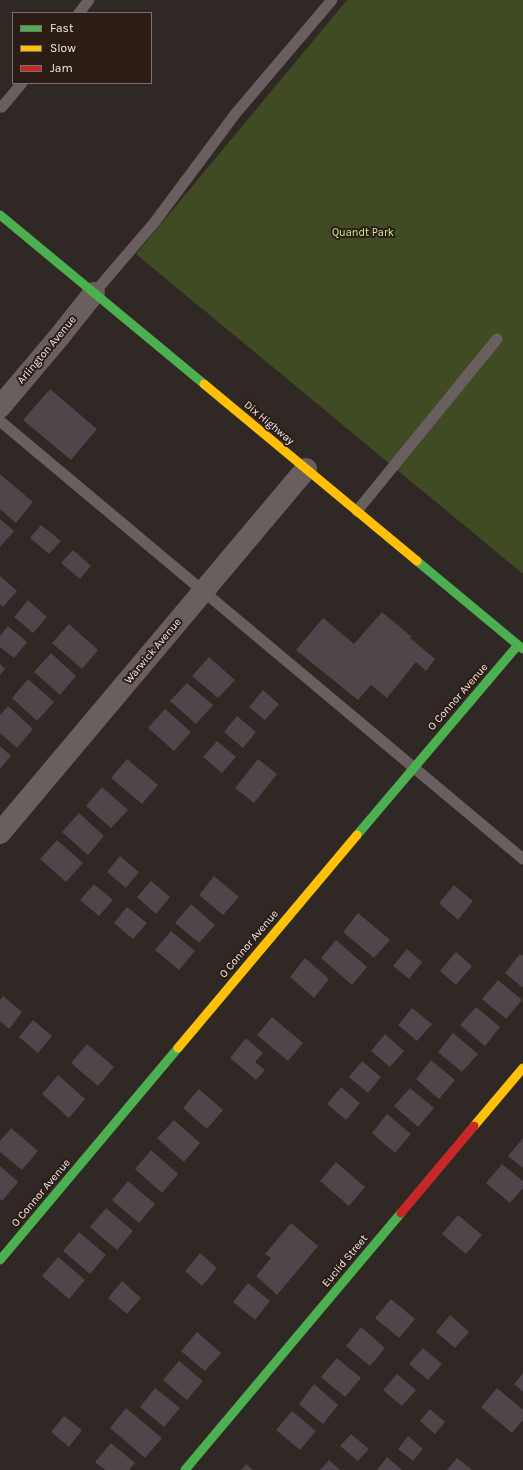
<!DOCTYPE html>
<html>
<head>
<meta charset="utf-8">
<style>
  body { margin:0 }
  #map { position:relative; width:523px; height:1470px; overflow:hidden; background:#302824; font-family:Karla,sans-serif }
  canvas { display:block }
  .legend { position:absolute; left:12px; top:12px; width:140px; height:72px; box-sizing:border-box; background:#2b1d16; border:1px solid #7d706a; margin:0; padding:5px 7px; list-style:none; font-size:12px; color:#f7ede8 }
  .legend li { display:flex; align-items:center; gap:8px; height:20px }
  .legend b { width:20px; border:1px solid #7d706a }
</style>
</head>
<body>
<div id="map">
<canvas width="523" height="1470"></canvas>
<ul class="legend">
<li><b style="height:5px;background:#4caf50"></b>Fast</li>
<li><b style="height:5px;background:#ffc107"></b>Slow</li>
<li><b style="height:5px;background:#c62828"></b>Jam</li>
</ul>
</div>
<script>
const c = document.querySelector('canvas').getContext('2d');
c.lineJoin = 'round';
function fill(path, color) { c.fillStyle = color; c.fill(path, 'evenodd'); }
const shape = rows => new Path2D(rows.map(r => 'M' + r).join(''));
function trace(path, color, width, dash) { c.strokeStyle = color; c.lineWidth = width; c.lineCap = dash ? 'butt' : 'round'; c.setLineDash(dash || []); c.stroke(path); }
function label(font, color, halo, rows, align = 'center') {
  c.font = font + ' Karla,sans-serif'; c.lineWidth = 4; c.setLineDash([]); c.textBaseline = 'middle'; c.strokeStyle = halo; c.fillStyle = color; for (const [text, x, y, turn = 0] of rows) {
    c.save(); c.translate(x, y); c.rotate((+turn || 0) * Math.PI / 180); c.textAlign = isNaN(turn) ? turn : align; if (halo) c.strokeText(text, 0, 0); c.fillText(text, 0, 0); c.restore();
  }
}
const green = shape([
  [347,0,523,0,523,574,136,254]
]);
const building = shape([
  [50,389,97,429,71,460,23,420],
  [0,474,33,502,16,523,0,509],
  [0,519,14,531,0,547],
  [41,525,61,541,49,554,30,538],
  [73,550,91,566,80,579,61,563],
  [0,576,17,591,3,607,0,604],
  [28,600,47,617,33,633,14,617],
  [382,612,412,637,410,638,435,659,426,671,416,662,387,698,371,685,358,700,296,650,323,618,354,644],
  [69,624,98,650,82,669,52,643],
  [8,626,27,642,14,658,0,647,0,636],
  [51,653,76,676,60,695,34,672],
  [209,657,235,680,218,698,192,676],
  [0,664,5,669,0,675],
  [28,679,54,702,37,721,12,698],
  [187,683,213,705,196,724,170,701],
  [263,690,279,704,265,720,249,707],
  [8,706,33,729,17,748,0,733,0,715],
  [165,709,191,732,174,751,148,728],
  [237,716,256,732,243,748,224,732],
  [217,741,236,757,222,773,203,757],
  [0,746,11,756,0,769],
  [127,759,158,785,142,804,111,778],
  [258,759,277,774,254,803,235,788],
  [102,787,128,810,111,828,86,806],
  [79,813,104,836,88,855,62,832],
  [57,840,83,863,66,882,40,859],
  [120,856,139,872,126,888,107,872],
  [214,876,239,897,223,915,199,895],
  [151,881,170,897,156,914,137,897],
  [94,884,113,900,99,916,80,900],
  [454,885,473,901,458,920,439,903],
  [191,904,215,925,199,943,175,923],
  [127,907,147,923,133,939,114,923],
  [358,913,390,940,374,958,343,932],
  [171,931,195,951,179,970,155,950],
  [336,940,367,967,352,985,321,958],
  [407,949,422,962,409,979,393,966],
  [456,952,472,966,456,985,440,971],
  [520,954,523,956,523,988,505,973],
  [305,958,329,979,314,998,290,977],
  [498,980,522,1000,506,1019,482,999],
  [3,996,22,1012,9,1029,0,1021,0,1000],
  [476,1007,500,1027,485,1046,460,1025],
  [412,1008,432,1024,417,1041,398,1025],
  [272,1017,303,1043,288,1061,257,1035],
  [33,1020,52,1036,38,1053,19,1037],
  [453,1033,478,1054,462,1072,438,1052],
  [385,1034,404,1051,390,1067,371,1051],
  [246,1038,263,1053,255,1062,265,1070,256,1080,230,1058],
  [87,1044,114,1067,98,1086,71,1063],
  [431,1060,455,1080,439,1099,416,1079],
  [362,1061,381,1077,368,1093,349,1077],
  [58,1075,85,1099,69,1118,42,1094],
  [341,1087,360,1103,346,1120,327,1104],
  [410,1088,434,1108,418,1127,394,1106],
  [199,1089,223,1110,207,1129,183,1108],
  [387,1114,411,1134,395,1153,372,1133],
  [174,1120,200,1143,184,1162,157,1138],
  [11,1128,38,1151,22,1170,0,1152,0,1141],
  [523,1138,523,1168,508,1156],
  [151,1150,178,1174,162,1193,135,1169],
  [336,1162,365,1187,349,1206,320,1181],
  [502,1164,523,1181,523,1188,510,1203,486,1183],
  [0,1166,18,1182,2,1201,0,1199],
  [128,1181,155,1204,139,1223,112,1200],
  [106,1208,133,1231,117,1250,90,1227],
  [458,1215,482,1235,466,1254,442,1234],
  [291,1223,318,1246,277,1295,256,1276,271,1258,265,1254],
  [79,1232,106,1255,90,1274,63,1251],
  [200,1253,217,1268,202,1286,185,1271],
  [58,1257,85,1280,69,1299,42,1276],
  [122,1281,141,1298,127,1314,108,1298],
  [248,1283,270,1301,255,1320,233,1302],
  [391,1299,415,1319,399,1338,375,1318],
  [450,1315,469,1332,455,1348,436,1332],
  [361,1327,385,1348,370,1366,346,1346],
  [197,1332,221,1353,205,1371,181,1351],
  [423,1348,442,1364,428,1380,409,1364],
  [337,1358,361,1378,345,1397,321,1377],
  [179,1361,203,1381,187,1400,163,1380],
  [523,1373,523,1392,514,1384],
  [397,1374,416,1390,402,1406,383,1390],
  [314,1384,338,1405,323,1424,299,1404],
  [155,1388,180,1408,164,1427,140,1407],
  [497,1388,523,1410,523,1420,512,1433,481,1407],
  [126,1408,162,1438,145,1458,110,1428],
  [430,1409,445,1422,435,1434,420,1421],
  [292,1411,316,1431,300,1450,276,1430],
  [64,1416,82,1430,69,1447,51,1432],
  [351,1434,369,1449,358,1461,340,1446],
  [408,1436,423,1449,413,1461,398,1449],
  [111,1443,135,1463,129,1470,105,1470,95,1462],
  [387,1457,402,1470,377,1470],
  [457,1458,472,1470,447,1470],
  [329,1460,340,1470,320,1470],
  [246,1464,253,1470,241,1470]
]);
const lane = shape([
  [79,13,89,0],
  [0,106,2,107,22,83],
  [94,293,154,223,236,113,332,0],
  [0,421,523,859],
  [357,511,497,339]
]);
const street = shape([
  [0,407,59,337,94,293],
  [0,833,306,469]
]);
const fast = shape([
  [0,215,204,384],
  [417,561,523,649],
  [357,835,518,645],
  [0,1260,178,1048],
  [185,1470,401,1213]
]);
const slow = shape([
  [204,384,417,561],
  [178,1048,357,835],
  [474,1126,523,1068]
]);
const jam = shape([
  [401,1213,474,1126]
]);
const parkNames = [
  ["Quandt Park",363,233]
];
const streetNames = [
  ["Arlington Avenue",47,350,-50],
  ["Dix Highway",269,423,40],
  ["Warwick Avenue",153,651,-50],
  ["O Connor Avenue",458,697,-49],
  ["O Connor Avenue",249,944,-50],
  ["O Connor Avenue",41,1193,-50],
  ["Euclid Street",345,1261,-50]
];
fill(green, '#404b23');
fill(building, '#4f454a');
trace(lane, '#695f5f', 11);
trace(street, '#695f5f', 22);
trace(fast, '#4caf50', 9);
trace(slow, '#ffc107', 9);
trace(jam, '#c62828', 9);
label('11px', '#d3ef99', '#2b1d16', parkNames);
label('11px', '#f7ede8', '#2b1d16', streetNames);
</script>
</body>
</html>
